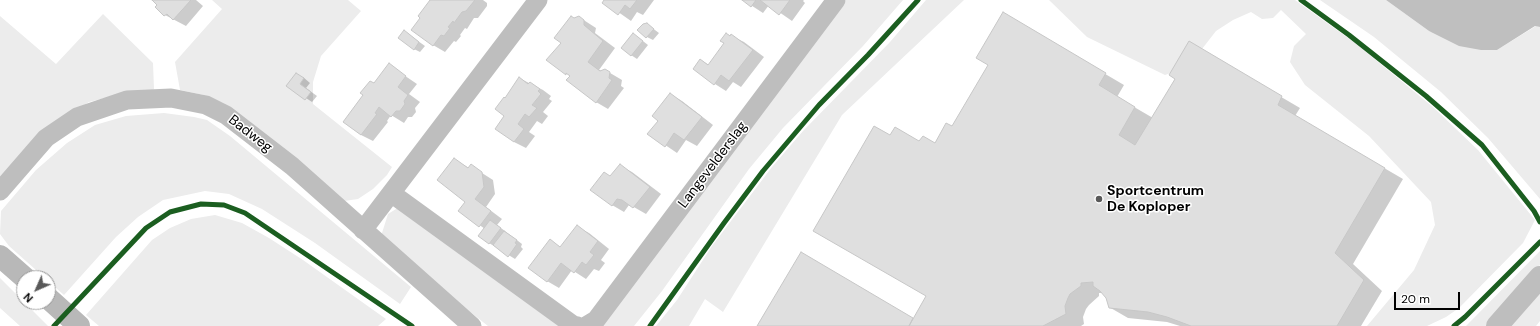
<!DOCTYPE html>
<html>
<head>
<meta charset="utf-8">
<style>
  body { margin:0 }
  #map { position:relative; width:1540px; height:326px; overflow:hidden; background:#fff; font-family:"DM Sans",sans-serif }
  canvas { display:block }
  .north { position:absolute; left:16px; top:270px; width:40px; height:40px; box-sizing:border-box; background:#fff; border:1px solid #999; border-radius:50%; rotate:225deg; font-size:11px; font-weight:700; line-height:16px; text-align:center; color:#000 }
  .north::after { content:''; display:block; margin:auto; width:14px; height:18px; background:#595959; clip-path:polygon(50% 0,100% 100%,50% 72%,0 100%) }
  .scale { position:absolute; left:1394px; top:292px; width:66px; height:18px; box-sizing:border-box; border:2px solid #000; border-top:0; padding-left:5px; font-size:12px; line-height:14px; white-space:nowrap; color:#000; -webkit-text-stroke:3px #fff; paint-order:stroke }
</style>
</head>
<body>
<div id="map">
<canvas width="1540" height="326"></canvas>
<div class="north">N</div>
<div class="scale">20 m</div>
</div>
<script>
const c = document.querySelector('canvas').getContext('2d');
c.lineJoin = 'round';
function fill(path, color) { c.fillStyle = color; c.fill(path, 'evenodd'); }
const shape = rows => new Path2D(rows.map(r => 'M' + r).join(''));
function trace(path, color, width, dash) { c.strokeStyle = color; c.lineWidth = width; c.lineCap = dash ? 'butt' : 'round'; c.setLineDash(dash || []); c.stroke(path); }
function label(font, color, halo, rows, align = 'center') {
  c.font = font + ' "DM Sans",sans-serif'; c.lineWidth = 3; c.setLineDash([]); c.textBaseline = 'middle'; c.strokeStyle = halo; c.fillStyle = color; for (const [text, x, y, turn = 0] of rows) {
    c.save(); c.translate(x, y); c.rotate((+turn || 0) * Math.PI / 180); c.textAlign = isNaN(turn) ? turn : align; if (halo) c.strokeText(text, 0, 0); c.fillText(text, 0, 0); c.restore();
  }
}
const green = shape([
  [212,0,348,0,361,11,321,56,313,82,313,104,392,167,387,175,373,189,358,199,337,202,240,116,223,103,204,95,180,90,175,62,222,9],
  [846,0,903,0,863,46,783,128,749,169,662,291,634,326,599,326],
  [926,0,964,0,842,115,723,312,705,299,689,326,656,326,677,300,712,246,772,167,803,131,890,42],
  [1049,0,1295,0,1355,43,1433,107,1478,150,1535,220,1523,243,1459,308,1446,317,1427,326,1367,326,1414,270,1435,225,1431,202,1369,136,1305,85,1290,62,1294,46,1306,34,1281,10,1273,18,1262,19,1251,12,1233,20,1216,31,1188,67,1165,75,1087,37],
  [1320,0,1386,0,1429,31,1497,50,1536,26,1540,27,1540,199,1488,138,1441,92,1374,37],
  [103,14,153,63,154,89,149,94,134,94,105,98,89,102,56,122,0,178,0,16,56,64],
  [164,113,194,117,207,120,230,136,411,287,400,304,315,243,262,209,229,194,205,191,163,200,138,217,116,237,64,295,48,281,48,278,45,278,9,246,0,234,1,211,36,170,67,143,95,125,126,116],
  [396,209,407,209,565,326,488,326,382,242,382,233,388,214],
  [215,215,242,223,269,238,303,260,386,319,378,326,99,326,86,315,152,240,170,228,191,219],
  [1540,251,1540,265,1487,326,1466,326],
  [0,278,48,326,20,326,0,308],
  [1540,287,1540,321,1536,326,1505,326]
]);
const water = shape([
  [1386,0,1540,0,1540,27,1535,26,1497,50,1481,50,1459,46,1429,31]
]);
const shadow = shape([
  [153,0,196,0,203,6,186,26,165,15,158,5],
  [431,0,483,0,487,3,487,6,478,18,474,18,467,29,465,28,460,35,461,36,456,42,454,41,445,52,433,45,422,18],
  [605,0,654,0,643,15,637,12,631,21,604,2],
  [743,0,804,0,803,1,805,3,792,21,769,5,763,13],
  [1003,14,1124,85,1117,97,1153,118,1176,78,1189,43,1300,108,1295,116,1403,179,1353,264,1382,291,1361,326,1180,326,1167,322,1128,318,1109,307,1107,298,1103,293,1099,293,1099,296,1089,305,1086,309,1083,317,1084,324,1081,326,758,326,820,264,914,320,927,296,890,137,935,144,953,128,990,65],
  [579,17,596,28,595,33,615,48,599,70,602,71,605,70,622,80,621,86,624,88,608,109,596,102,570,76,548,60,562,43,574,19],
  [647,24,659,33,653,40,647,37],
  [404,31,425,46,420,52,414,49],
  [727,34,744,42,764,57,741,87,733,82,726,91,715,84,701,60,709,65,726,43],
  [639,38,648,45,637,59,631,55],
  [389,65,417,84,409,94,420,102,415,108,416,112,412,117,408,117,404,123,391,115,387,121,388,122,373,141,361,135,345,122],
  [303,77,310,83,306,88,317,96,312,102,288,86],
  [519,78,543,90,551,96,549,99,552,101,543,112,548,116,542,124,537,121,529,132,535,136,526,148,514,142,506,116,505,99],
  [670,94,682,101,713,125,697,146,686,140,677,153,649,134,659,120],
  [454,159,469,168,471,166,493,180,495,194,486,207,502,219,497,225,522,244,521,247,523,249,515,259,489,243,485,229,460,211,467,201],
  [620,166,632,172,661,194,646,214,632,206,629,205,624,212,612,205,611,177],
  [577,227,589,233,609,249,601,260,605,263,599,271,594,269,586,279,572,270,559,288,547,281,550,241,561,247]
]);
const building = shape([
  [152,0,191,0,173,20,167,14,164,16,155,7,157,5,152,0],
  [430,0,475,0,466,11,462,12,454,23,453,21,448,27,450,28,444,36,441,35,433,46,411,30,420,18,418,16,430,0],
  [604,0,637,0,630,9,625,5,618,15,602,3,604,0],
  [742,0,756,0,751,7,742,0],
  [760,0,790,0,779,15,760,0],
  [1003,12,1106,73,1099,85,1135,107,1119,135,1135,145,1175,79,1169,75,1189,41,1282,96,1278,105,1385,168,1335,253,1364,280,1337,326,1191,326,1167,317,1148,312,1109,308,1106,298,1100,291,1093,286,1093,282,1081,283,1081,286,1070,294,1068,298,1065,306,1066,314,1043,326,909,326,926,296,813,231,874,126,890,135,895,127,919,141,923,136,935,143,946,123,952,126,988,65,976,58,1003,12],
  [571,16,574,18,579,16,584,20,584,25,603,41,588,62,600,71,605,69,610,72,609,78,612,80,596,103,566,80,570,76,566,73,566,75,546,60,561,43,554,38,571,16],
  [647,23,654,29,646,38,637,30,643,24,647,23],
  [404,30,419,42,414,50,398,38,404,30],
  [633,33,643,41,631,56,621,48,633,33],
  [726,33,730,36,731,34,753,50,729,81,721,75,714,85,693,69,700,59,708,65,724,43,720,41,726,33],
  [389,63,406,76,398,87,408,95,404,101,405,104,400,111,396,111,391,117,379,107,375,113,377,114,361,135,343,122,363,95,360,93,370,81,374,83,389,63],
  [296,73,304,78,300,84,311,92,305,100,286,86,296,73],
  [519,77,528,84,530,82,540,89,538,91,541,94,532,105,537,108,529,117,525,114,518,124,524,129,514,142,495,129,504,116,495,109,504,97,505,98,519,77],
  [670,93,702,117,684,140,674,133,665,147,647,134,658,121,652,116,670,93],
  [454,158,468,168,471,164,482,172,484,187,475,199,491,211,479,227,458,211,465,202,437,180,454,158],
  [620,164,650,187,633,208,622,200,617,199,612,206,590,190,604,172,610,176,620,164],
  [490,220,501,228,489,244,478,236,490,220],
  [577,225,598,241,590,252,594,255,586,265,582,262,574,273,561,263,547,282,528,268,550,239,560,247,577,225],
  [504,231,517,240,515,243,517,244,508,257,493,245,504,231],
  [801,252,913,318,909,326,757,326,801,252]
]);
const minor = shape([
  [0,191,46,138,77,117,127,100,171,98,206,105,226,115,292,166,472,326],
  [391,193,573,325,578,326],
  [363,230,538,0],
  [586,326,596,320,836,0]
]);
const tertiary = shape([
  [1497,326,1540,277]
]);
const secondary = shape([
  [0,256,25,278],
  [48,298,79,326]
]);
const cycleway = shape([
  [1301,0,1349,35,1426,96,1482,145,1534,211,1540,222],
  [54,326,146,228,170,212,201,204,224,205,245,213,412,326],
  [650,326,724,223,763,171,819,105,868,55,918,0],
  [1454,326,1465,317,1540,242]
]);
const markers = [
  [1099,199,4,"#595959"]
];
const streetNames = [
  ["Badweg",250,134,38],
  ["Langevelderslag",713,165,-53]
];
const poiNames = [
  ["Sportcentrum",1107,191],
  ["De Koploper",1107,207]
];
fill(green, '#ececec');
fill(water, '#bfbfbf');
fill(shadow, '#0003');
fill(building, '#dfdfdf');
trace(building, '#c7c7c7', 1);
trace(minor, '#bebebe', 19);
trace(tertiary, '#bebebe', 22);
trace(secondary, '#b8b8b8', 22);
trace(cycleway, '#1b5e20', 5);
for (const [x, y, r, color] of markers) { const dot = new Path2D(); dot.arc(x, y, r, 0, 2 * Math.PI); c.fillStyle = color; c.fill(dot); trace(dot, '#fff', 1.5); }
label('14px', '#000', '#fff', streetNames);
label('bold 14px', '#000', '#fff', poiNames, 'left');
</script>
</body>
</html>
